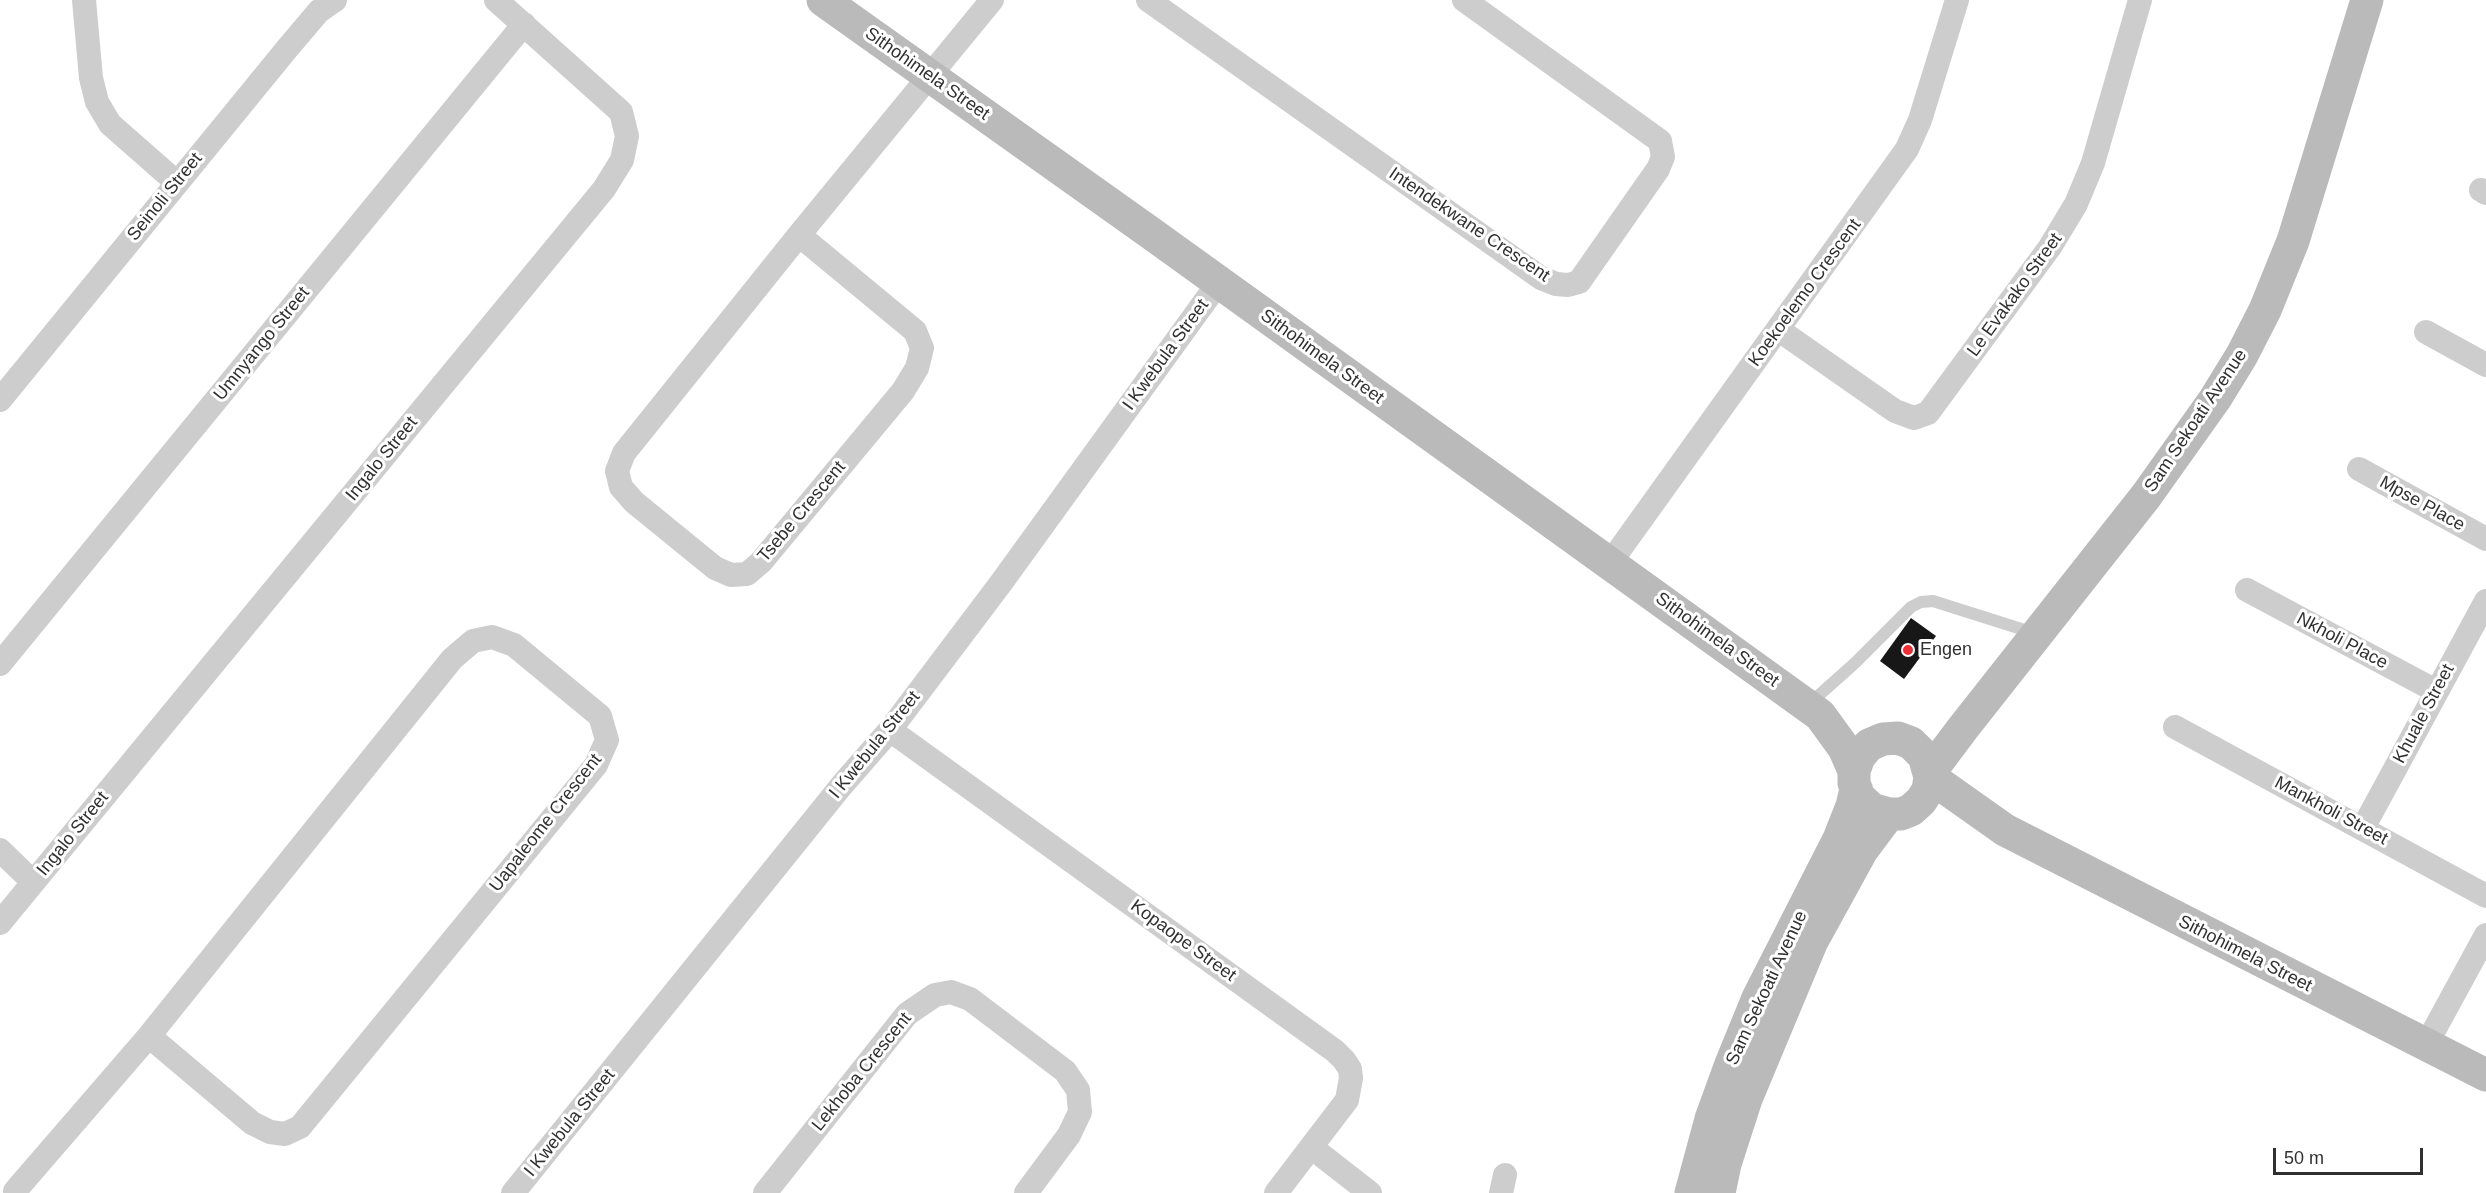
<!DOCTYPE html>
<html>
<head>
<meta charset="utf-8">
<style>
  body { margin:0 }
  #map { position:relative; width:2486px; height:1193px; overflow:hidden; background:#fff; font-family:Helvetica,sans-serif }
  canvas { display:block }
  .scale { position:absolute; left:2273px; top:1148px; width:150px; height:27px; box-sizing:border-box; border:3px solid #303030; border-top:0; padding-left:8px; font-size:18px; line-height:21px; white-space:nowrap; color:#303030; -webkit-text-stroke:4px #fff; paint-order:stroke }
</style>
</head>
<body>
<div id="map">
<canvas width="2486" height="1193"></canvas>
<div class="scale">50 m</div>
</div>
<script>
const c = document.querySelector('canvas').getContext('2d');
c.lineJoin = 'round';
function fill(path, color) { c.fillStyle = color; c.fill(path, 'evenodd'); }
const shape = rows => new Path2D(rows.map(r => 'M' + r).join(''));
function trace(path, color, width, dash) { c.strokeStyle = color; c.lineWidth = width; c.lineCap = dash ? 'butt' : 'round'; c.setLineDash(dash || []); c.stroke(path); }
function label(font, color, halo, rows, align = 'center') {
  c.font = font + ' Helvetica,sans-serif'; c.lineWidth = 6; c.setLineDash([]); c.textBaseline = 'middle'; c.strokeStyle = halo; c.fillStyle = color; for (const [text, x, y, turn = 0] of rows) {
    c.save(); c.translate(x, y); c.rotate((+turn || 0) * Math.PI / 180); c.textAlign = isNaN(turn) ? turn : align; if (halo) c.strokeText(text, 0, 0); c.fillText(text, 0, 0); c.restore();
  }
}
const building = shape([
  [1911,618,1936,636,1904,679,1880,661]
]);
const lane = shape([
  [1809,704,1855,663,1911,607,1921,602,1933,601,2034,633]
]);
const street = shape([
  [84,0,91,78,97,102,110,124,176,182],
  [1148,0,1541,278,1556,284,1568,285,1579,282,1658,169,1663,157,1660,141,1464,0],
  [2481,190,2486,193],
  [799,235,915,331,922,348,917,368,903,391,761,562,747,574,731,575,715,568,634,502,621,487,617,471,624,453,799,235,992,0],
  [1779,330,1895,411,1914,418,1928,413,2050,247,2076,204,2093,163,2140,0],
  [2426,332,2486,365],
  [0,400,286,50,319,11,335,0],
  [2359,469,2486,539],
  [1610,563,1907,149,1920,120,1957,0],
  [2247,590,2436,691],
  [0,664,524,24],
  [2175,727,2486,896],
  [890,730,1335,1051,1344,1060,1350,1069,1351,1078,1347,1100,1276,1193],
  [2363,828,2486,601],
  [0,850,33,882],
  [0,923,604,189,622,160,627,136,621,112,496,0],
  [2426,1045,2486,935],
  [1311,1147,1370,1193],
  [15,1191,149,1036,452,659,473,641,492,637,514,645,600,716,607,740,596,765,300,1127,285,1134,270,1132,252,1123,149,1036],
  [513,1193,842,785,890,730,1001,583,1219,282],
  [765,1193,907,1014,935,995,951,992,970,999,1065,1071,1078,1090,1080,1112,1069,1135,1026,1193],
  [1501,1193,1505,1175]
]);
const secondary = shape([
  [823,0,1152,234,1820,715,1844,748,1854,771,1854,783,1859,797,1872,809,1889,814,1901,814,1911,810,1921,801,1928,790,1930,777,1924,756,1911,743,1898,738,1883,739,1869,745,1859,757,1854,771],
  [1930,772,1963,728,2146,496,2215,399,2242,355,2265,310,2293,241,2367,0],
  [1930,777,2005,830,2486,1075],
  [1691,1193,1711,1119,1731,1064,1758,998,1839,839,1852,806,1856,789],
  [1719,1193,1725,1164,1746,1099,1812,941,1862,850,1889,814]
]);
const markers = [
  [1908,650,6,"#ec2e37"]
];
const streetNames = [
  ["Sithohimela Street",927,74,35],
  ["Seinoli Street",165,197,-51],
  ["Intendekwane Crescent",1469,225,34],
  ["Koekoelemo Crescent",1805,293,-54],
  ["Le Evakako Street",2015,295,-54],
  ["Umnyango Street",262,344,-51],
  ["I Kwebula Street",1166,355,-54],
  ["Sithohimela Street",1322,357,36],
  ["Sam Sekoati Avenue",2196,421,-56],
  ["Ingalo Street",382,459,-51],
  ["Mpse Place",2422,504,29],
  ["Tsebe Crescent",802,512,-50],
  ["Sithohimela Street",1717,640,36],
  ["Nkholi Place",2342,641,28],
  ["Khuale Street",2424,714,-62],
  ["I Kwebula Street",875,745,-51],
  ["Mankholi Street",2331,811,28],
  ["Uapaleome Crescent",546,823,-52],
  ["Ingalo Street",73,834,-51],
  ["Kopaope Street",1183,941,36],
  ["Sithohimela Street",2245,954,27],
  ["Sam Sekoati Avenue",1767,988,-65],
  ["Lekhoba Crescent",862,1072,-51],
  ["I Kwebula Street",570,1123,-51]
];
const poiNames = [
  ["Engen",1920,650]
];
fill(building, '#171717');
trace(lane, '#cdcdcd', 12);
trace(street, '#cdcdcd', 24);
trace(secondary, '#bababa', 33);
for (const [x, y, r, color] of markers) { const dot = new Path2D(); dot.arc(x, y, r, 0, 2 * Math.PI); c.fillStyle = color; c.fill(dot); trace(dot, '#fff', 2); }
label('18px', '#303030', '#fff', streetNames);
label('18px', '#303030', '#fff', poiNames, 'left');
</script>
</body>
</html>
